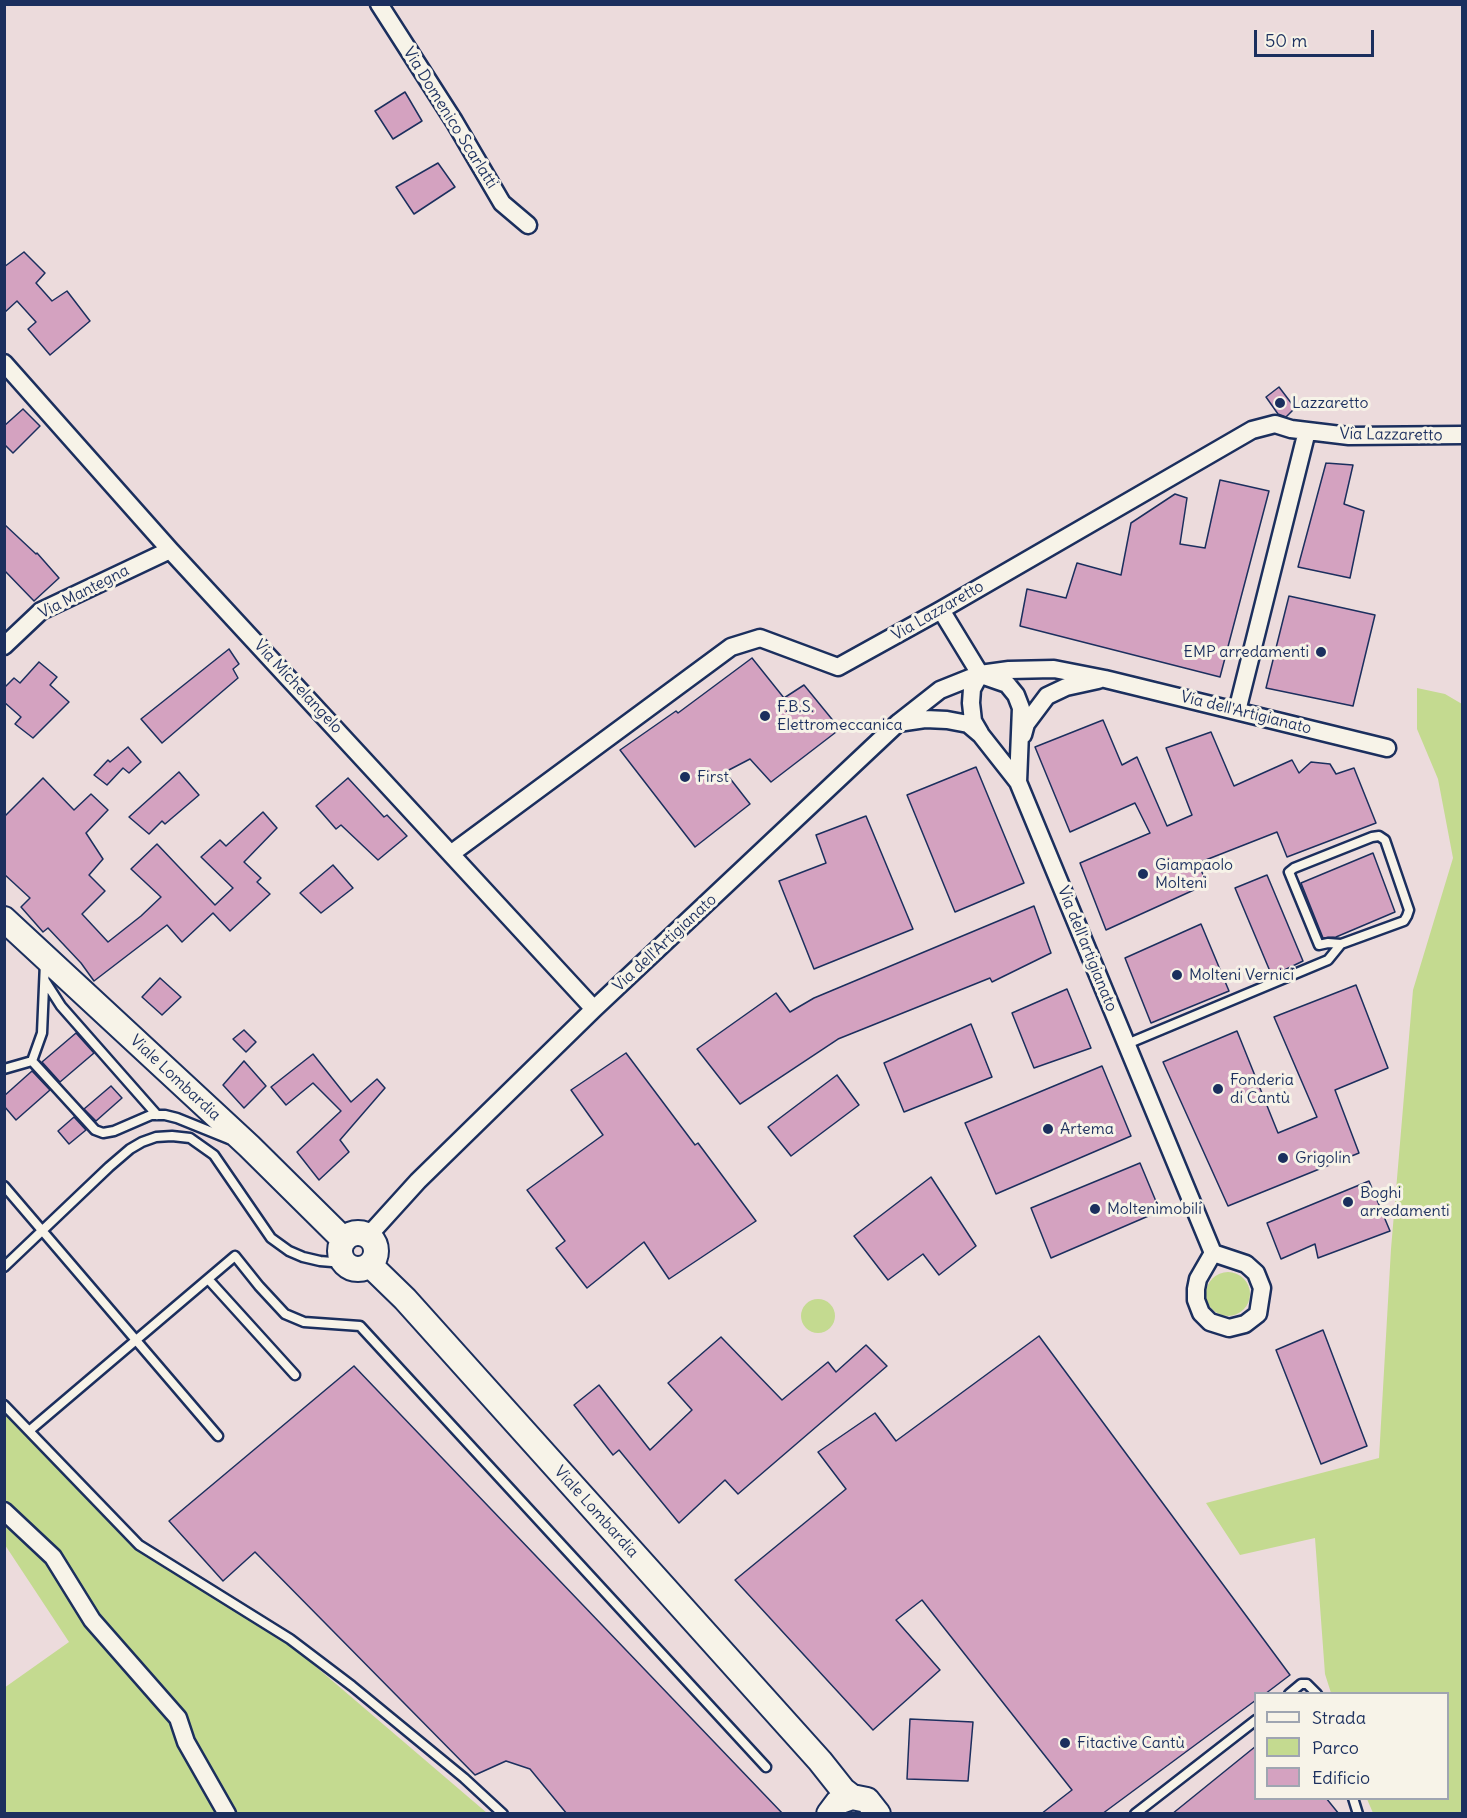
<!DOCTYPE html>
<html>
<head>
<meta charset="utf-8">
<style>
  body { margin:0 }
  #map { position:relative; width:1467px; height:1818px; overflow:hidden; background:#ecdbdc; font-family:Delius,sans-serif }
  canvas { display:block }
  .frame { position:absolute; inset:0; border:6px solid #1b2f5e; pointer-events:none }
  .legend { position:absolute; left:1254px; top:1692px; width:195px; height:108px; box-sizing:border-box; background:#f7f3e8; border:2px solid #9fa5b1; margin:0; padding:8px 10px; list-style:none; font-size:18px; color:#1b2f5e }
  .legend li { display:flex; align-items:center; gap:12px; height:30px }
  .legend b { width:30px; border:2px solid #9fa5b1 }
  .scale { position:absolute; left:1254px; top:30px; width:120px; height:27px; box-sizing:border-box; border:3px solid #1b2f5e; border-top:0; padding-left:8px; font-size:18px; line-height:21px; white-space:nowrap; color:#1b2f5e; -webkit-text-stroke:4px #f7f3e8; paint-order:stroke }
</style>
</head>
<body>
<div id="map">
<canvas width="1467" height="1818"></canvas>
<div class="frame"></div>
<ul class="legend">
<li><b style="height:8px;background:#f7f3e8"></b>Strada</li>
<li><b style="height:16px;background:#c4da90"></b>Parco</li>
<li><b style="height:16px;background:#d4a2c0"></b>Edificio</li>
</ul>
<div class="scale">50 m</div>
</div>
<script>
const c = document.querySelector('canvas').getContext('2d');
c.lineJoin = 'round';
function fill(path, color) { c.fillStyle = color; c.fill(path, 'evenodd'); }
const shape = rows => new Path2D(rows.map(r => 'M' + r).join(''));
function trace(path, color, width, dash) { c.strokeStyle = color; c.lineWidth = width; c.lineCap = dash ? 'butt' : 'round'; c.setLineDash(dash || []); c.stroke(path); }
function label(font, color, halo, rows, align = 'center') {
  c.font = font + ' Delius,sans-serif'; c.lineWidth = 6; c.setLineDash([]); c.textBaseline = 'middle'; c.strokeStyle = halo; c.fillStyle = color; for (const [text, x, y, turn = 0] of rows) {
    c.save(); c.translate(x, y); c.rotate((+turn || 0) * Math.PI / 180); c.textAlign = isNaN(turn) ? turn : align; if (halo) c.strokeText(text, 0, 0); c.fillText(text, 0, 0); c.restore();
  }
}
const green = shape([
  [1417,688,1445,694,1462,704,1462,1814,1373,1813,1367,1799,1448,1798,1448,1694,1331,1693,1325,1674,1315,1538,1240,1555,1206,1503,1379,1458,1391,1249,1413,990,1453,858,1438,779,1417,729],
  '1206 1294a22 22 0 1 1 44 0a22 22 0 1 1-44 0Z',
  '801 1316a17 17 0 1 1 34 0a17 17 0 1 1-34 0Z',
  [5,1414,143,1554,294,1648,487,1813,5,1813,4,1688,69,1642,5,1545]
]);
const building = shape([
  [405,92,422,121,393,139,375,111,405,92],
  [438,163,455,187,414,214,396,187,438,163],
  [24,252,45,273,36,283,52,301,67,291,90,321,50,355,28,329,36,322,17,301,4,313,4,267,24,252],
  [1279,387,1295,408,1286,417,1278,414,1266,397,1279,387],
  [23,409,40,426,13,453,4,444,4,426,23,409],
  [1326,463,1353,465,1344,504,1364,511,1350,578,1298,567,1326,463],
  [1220,480,1269,491,1220,677,1020,626,1027,589,1066,598,1077,563,1121,575,1131,523,1175,494,1187,498,1180,544,1205,548,1220,480],
  [4,524,36,554,37,553,59,578,34,601,4,570,4,524],
  [1289,596,1375,615,1353,706,1266,688,1289,596],
  [229,649,239,664,233,669,238,678,162,743,141,719,229,649],
  [752,658,784,698,804,685,840,729,771,782,750,759,725,772,750,804,695,847,620,750,676,711,678,713,752,658],
  [39,662,57,677,50,685,69,702,33,738,15,724,21,717,4,702,4,688,14,678,20,683,39,662],
  [1103,720,1122,765,1137,757,1167,826,1192,815,1166,748,1211,732,1234,786,1292,760,1299,773,1311,762,1330,764,1336,774,1354,768,1376,823,1287,857,1277,832,1198,863,1207,884,1106,930,1080,863,1150,833,1135,803,1070,832,1035,747,1103,720],
  [128,747,141,762,129,773,123,768,107,785,94,775,108,760,110,762,128,747],
  [976,767,1024,883,955,912,907,795,976,767],
  [179,772,199,795,165,824,162,821,149,834,129,817,179,772],
  [43,778,74,810,91,794,108,810,86,833,103,859,89,875,105,891,82,914,108,942,141,916,161,897,131,869,157,844,215,905,233,888,201,857,220,840,226,846,263,812,277,828,244,862,261,878,257,882,270,894,230,931,213,913,182,942,167,925,94,981,81,963,48,928,43,932,21,907,30,898,4,874,4,817,43,778],
  [348,778,384,817,387,815,407,836,378,860,341,825,336,829,316,806,348,778],
  [866,816,913,929,814,969,779,881,826,863,816,835,866,816],
  [1373,853,1395,912,1336,937,1323,938,1301,883,1373,853],
  [333,865,353,888,321,913,300,893,333,865],
  [1267,875,1303,961,1272,976,1235,888,1267,875],
  [1034,906,1051,953,992,982,990,978,838,1039,740,1104,697,1049,776,993,790,1012,814,998,1034,906],
  [1201,924,1229,991,1151,1023,1125,958,1201,924],
  [160,978,181,997,162,1015,142,997,160,978],
  [1356,985,1388,1068,1335,1090,1359,1153,1228,1206,1163,1062,1237,1031,1278,1133,1317,1117,1274,1017,1356,985],
  [1067,989,1091,1048,1034,1068,1012,1013,1067,989],
  [971,1024,992,1077,904,1112,884,1063,971,1024],
  [244,1030,256,1042,246,1052,233,1039,244,1030],
  [76,1033,94,1053,60,1082,42,1062,76,1033],
  [626,1053,695,1145,698,1143,756,1221,669,1279,644,1242,587,1288,556,1248,565,1241,527,1190,603,1135,571,1090,626,1053],
  [313,1054,351,1102,377,1079,385,1088,340,1140,349,1152,319,1180,297,1152,341,1111,313,1083,286,1105,271,1087,313,1054],
  [244,1061,266,1086,244,1108,223,1085,244,1061],
  [1102,1066,1131,1136,996,1194,965,1123,1102,1066],
  [32,1071,50,1090,16,1120,4,1106,4,1096,32,1071],
  [837,1075,859,1105,791,1156,768,1127,837,1075],
  [111,1086,122,1098,96,1121,84,1109,111,1086],
  [74,1117,86,1130,69,1144,58,1131,74,1117],
  [1140,1163,1160,1211,1051,1258,1031,1208,1140,1163],
  [931,1177,976,1246,939,1275,923,1254,888,1280,854,1236,931,1177],
  [1369,1181,1390,1231,1318,1258,1315,1244,1281,1259,1267,1223,1369,1181],
  [1323,1330,1367,1446,1321,1464,1276,1350,1323,1330],
  [1039,1336,1290,1675,1265,1694,1256,1694,1256,1700,1102,1814,1041,1814,1072,1790,922,1600,896,1620,940,1670,873,1730,735,1580,846,1489,818,1452,875,1413,896,1441,1039,1336],
  [721,1337,782,1400,828,1362,836,1372,866,1345,887,1366,738,1494,725,1480,679,1523,619,1450,613,1455,574,1405,599,1385,650,1450,692,1410,668,1383,721,1337],
  [354,1366,783,1814,567,1814,530,1769,506,1761,475,1775,255,1552,223,1581,169,1521,354,1366],
  [910,1719,973,1722,968,1781,907,1779,910,1719],
  [1256,1746,1256,1798,1326,1798,1339,1814,1172,1814,1256,1746]
]);
const service = shape([
  [45,963,42,1033,32,1061,95,1130,103,1133,114,1131,151,1115,165,1115,177,1118,229,1139],
  [45,981,61,1006,157,1115],
  [1127,1044,1328,960,1341,944,1404,921,1407,916,1409,910,1385,840,1379,836,1372,837,1294,868,1289,872,1319,945,1328,943,1341,944],
  [4,1069,32,1061],
  [4,1186,218,1436],
  [4,1267,109,1167,130,1149,142,1142,156,1137,172,1136,190,1138,214,1155,271,1238,289,1251,303,1257,320,1261,332,1262,341,1257],
  [208,1279,295,1375],
  [4,1405,139,1545,290,1639,352,1686,464,1778,503,1814],
  [29,1431,235,1256,259,1286,285,1314,304,1322,360,1326,766,1767],
  [1289,1694,1301,1684,1307,1684,1317,1694],
  [1353,1798,1358,1814],
  [1135,1814,1256,1720]
]);
const minor = shape([
  [379,4,454,121,502,203,528,225],
  [4,363,170,550,594,1009],
  [941,610,980,674],
  [4,646,41,611,170,550],
  [984,676,1007,684,1016,695,1021,708,1018,782],
  [1237,711,1307,431],
  [898,723,925,719,947,720,968,724,981,735,1018,782,1213,1253,1246,1264,1256,1273,1262,1288,1258,1314,1245,1324,1229,1328,1210,1322,1201,1313,1196,1300,1196,1289,1198,1279,1213,1253],
  [980,733,973,721,971,703,972,689,980,674],
  [1023,735,1026,724,1047,696,1066,687,1098,680],
  [452,853,731,647,760,638,838,667,941,610,1252,430,1275,424,1291,429,1349,436,1462,435],
  [369,1235,418,1181,594,1009,898,723,940,690,980,674,1009,670,1054,669,1105,679,1387,748],
  [4,1511,53,1557,92,1620,178,1718,186,1742,227,1814]
]);
const secondary = shape([
  [4,919,249,1146,344,1240],
  '340 1251a18 18 0 1 1 36 0a18 18 0 1 1-36 0Z',
  [370,1265,405,1299,820,1761,843,1790,852,1797],
  [829,1814,838,1802,852,1797,867,1800,878,1814]
]);
const markers = [
  [1280,403,6,"#1b2f5e"],
  [1321,652,6,"#1b2f5e"],
  [765,716,6,"#1b2f5e"],
  [685,777,6,"#1b2f5e"],
  [1143,874,6,"#1b2f5e"],
  [1177,975,6,"#1b2f5e"],
  [1218,1089,6,"#1b2f5e"],
  [1048,1129,6,"#1b2f5e"],
  [1283,1158,6,"#1b2f5e"],
  [1348,1202,6,"#1b2f5e"],
  [1095,1209,6,"#1b2f5e"],
  [1065,1743,6,"#1b2f5e"]
];
const streetNames = [
  ["Via Domenico Scarlatti",450,118,58],
  ["Via Lazzaretto",1391,435,1],
  ["Via Mantegna",84,592,-27],
  ["Via Lazzaretto",938,611,-30],
  ["Via Michelangelo",298,687,47],
  ["Via dell'Artigianato",1246,713,14],
  ["Via dell'Artigianato",665,943,-43],
  ["Via dell'artigianato",1087,949,68],
  ["Viale Lombardia",175,1078,43],
  ["Viale Lombardia",596,1512,48]
];
const poiNames = [
  ["Lazzaretto",1292,403],
  ["EMP arredamenti",1309,652,"right"],
  ["F.B.S.",777,707],
  ["Elettromeccanica",777,725],
  ["First",697,777],
  ["Giampaolo",1155,865],
  ["Molteni",1155,883],
  ["Molteni Vernici",1189,975],
  ["Fonderia",1230,1080],
  ["di Cantù",1230,1098],
  ["Artema",1060,1129],
  ["Grigolin",1295,1158],
  ["Boghi",1360,1193],
  ["arredamenti",1360,1211],
  ["Moltenimobili",1107,1209],
  ["Fitactive Cantù",1077,1743]
];
fill(green, '#c4da90');
fill(building, '#d4a2c0');
trace(building, '#1b2f5e', 1.5);
trace(service, '#1b2f5e', 13);
trace(minor, '#1b2f5e', 21);
trace(secondary, '#1b2f5e', 28);
trace(service, '#f7f3e8', 8);
trace(minor, '#f7f3e8', 16);
trace(secondary, '#f7f3e8', 24);
for (const [x, y, r, color] of markers) { const dot = new Path2D(); dot.arc(x, y, r, 0, 2 * Math.PI); c.fillStyle = color; c.fill(dot); trace(dot, '#f7f3e8', 2); }
label('16px', '#1b2f5e', '#f7f3e8', streetNames);
label('16px', '#1b2f5e', '#f7f3e8', poiNames, 'left');
</script>
</body>
</html>
